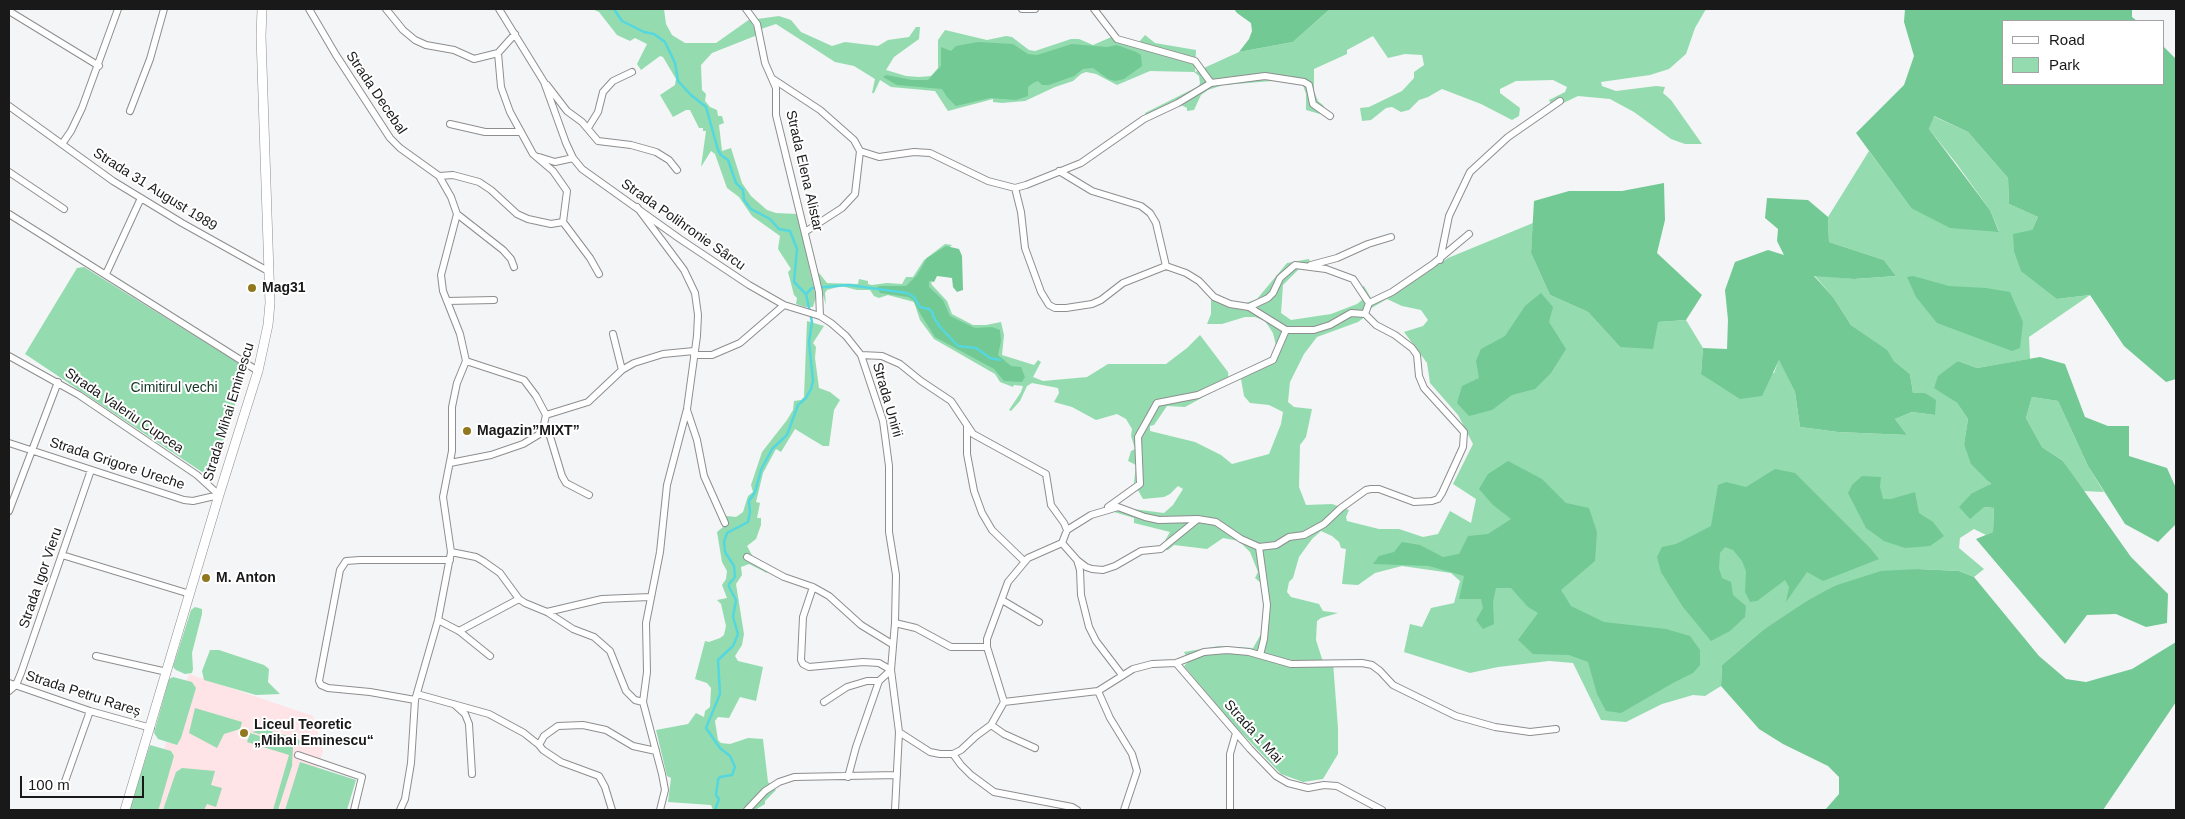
<!DOCTYPE html>
<html>
<head>
<meta charset="utf-8">
<style>
  body { margin:0 }
  #map { position:relative; width:2185px; height:819px; overflow:hidden; background:#f4f5f6; font-family:Arial,sans-serif }
  canvas { display:block }
  .frame { position:absolute; inset:0; border:10px solid #19191a; pointer-events:none }
  .legend { position:absolute; left:2002px; top:20px; width:162px; height:65px; box-sizing:border-box; background:#fff; border:1px solid #a3a3a3; margin:0; padding:6px 9px; list-style:none; font-size:15px; color:#19191a }
  .legend li { display:flex; align-items:center; gap:10px; height:25px }
  .legend b { width:25px; border:1px solid #a3a3a3 }
  .scale { position:absolute; left:20px; top:776px; width:124px; height:22px; box-sizing:border-box; border:2px solid #19191a; border-top:0; padding-left:6px; font-size:15px; line-height:18px; white-space:nowrap; color:#19191a; -webkit-text-stroke:4px #fff; paint-order:stroke }
</style>
</head>
<body>
<div id="map">
<canvas width="2185" height="819"></canvas>
<div class="frame"></div>
<ul class="legend">
<li><b style="height:6px;background:#fff"></b>Road</li>
<li><b style="height:14px;background:#94dcaf"></b>Park</li>
</ul>
<div class="scale">100 m</div>
</div>
<script>
const c = document.querySelector('canvas').getContext('2d');
c.lineJoin = 'round';
function fill(path, color) { c.fillStyle = color; c.fill(path, 'evenodd'); }
const shape = rows => new Path2D(rows.map(r => 'M' + r).join(''));
function trace(path, color, width, dash) { c.strokeStyle = color; c.lineWidth = width; c.lineCap = dash ? 'butt' : 'round'; c.setLineDash(dash || []); c.stroke(path); }
function label(font, color, halo, rows, align = 'center') {
  c.font = font + ' Arial,sans-serif'; c.lineWidth = 4; c.setLineDash([]); c.textBaseline = 'middle'; c.strokeStyle = halo; c.fillStyle = color; for (const [text, x, y, turn = 0] of rows) {
    c.save(); c.translate(x, y); c.rotate((+turn || 0) * Math.PI / 180); c.textAlign = isNaN(turn) ? turn : align; if (halo) c.strokeText(text, 0, 0); c.fillText(text, 0, 0); c.restore();
  }
}
const education = shape([
  [189,674,313,716,323,751,304,810,144,810]
]);
const green = shape([
  [592,9,664,9,666,24,672,35,685,43,716,43,750,19,755,30,755,36,712,53,701,65,702,90,706,94,705,101,710,107,717,110,718,116,722,116,724,123,719,125,722,151,731,148,742,183,751,196,767,210,776,213,797,214,816,297,813,307,805,307,796,304,797,298,794,295,788,272,791,269,778,249,780,236,752,216,739,197,727,188,715,154,711,151,701,167,706,131,703,131,703,128,699,128,690,110,686,110,673,117,660,95,675,85,676,79,663,57,660,56,641,70,637,64,647,44,635,38,630,41,617,35,599,12],
  [1330,9,1706,9,1695,28,1686,54,1669,69,1650,75,1601,82,1602,86,1616,91,1656,86,1665,87,1663,93,1671,100,1702,144,1685,144,1671,139,1634,112,1610,99,1578,96,1553,108,1549,100,1565,92,1567,87,1553,80,1516,81,1500,89,1500,93,1520,108,1519,116,1512,120,1481,104,1442,89,1428,97,1419,100,1409,110,1401,112,1392,107,1386,108,1371,120,1362,121,1360,108,1369,107,1402,91,1414,78,1414,72,1424,65,1422,55,1405,54,1388,58,1373,36,1347,50,1347,54,1314,69,1314,91,1318,101,1324,106,1320,114,1306,110,1306,94,1303,85,1272,81,1223,85,1208,90,1201,95,1194,110,1187,111,1187,108,1181,105,1147,121,1145,113,1199,86,1200,83,1199,76,1194,72,1150,71,1117,85,1096,74,1086,72,1081,74,1073,81,1055,87,1025,101,1002,103,993,102,993,99,948,111,935,91,891,87,880,80,874,93,872,93,875,79,854,66,835,62,776,24,761,29,757,19,779,16,791,20,801,32,832,46,845,42,878,46,888,40,909,37,916,27,920,27,919,39,894,57,886,70,906,76,919,77,931,76,938,68,938,40,945,30,987,40,1006,36,1012,37,1029,50,1035,51,1071,39,1079,39,1093,45,1116,35,1139,42,1145,35,1155,43,1196,50,1195,72,1239,52,1293,42],
  [1933,116,1968,132,2008,178,2009,204,2038,217,2032,230,2057,299,2090,295,2029,337,2030,359,1977,368,1958,361,1934,387,1957,403,1968,419,1964,444,1991,485,1972,493,1984,507,1994,508,1993,532,1986,535,1974,529,1960,538,1959,548,1984,569,1974,577,1959,571,1918,569,1834,586,1763,630,1722,665,1721,686,1705,696,1693,695,1662,704,1626,722,1601,720,1573,663,1549,661,1498,667,1470,673,1404,652,1410,624,1422,627,1431,608,1454,603,1460,581,1451,573,1402,566,1375,573,1358,585,1342,584,1346,549,1341,548,1339,542,1332,536,1321,531,1312,539,1299,557,1293,578,1289,582,1287,592,1291,597,1319,604,1323,611,1338,613,1321,618,1317,621,1316,640,1323,662,1333,662,1338,728,1338,754,1323,779,1303,782,1281,774,1232,723,1184,666,1189,661,1184,652,1219,646,1253,648,1261,634,1264,610,1261,583,1255,578,1258,572,1250,552,1239,541,1223,538,1207,549,1174,545,1168,550,1164,550,1163,544,1170,532,1134,523,1134,518,1111,511,1117,504,1133,509,1164,513,1173,505,1183,489,1178,486,1170,494,1164,497,1143,499,1134,483,1136,465,1128,461,1131,451,1135,449,1131,436,1132,429,1126,419,1117,414,1096,420,1072,407,1054,402,1059,393,1058,388,1032,383,1027,386,1020,401,1011,411,1009,410,1021,392,1023,386,1014,385,1013,387,1000,382,995,374,934,339,920,320,914,302,888,295,879,298,874,296,870,290,857,290,841,286,827,290,825,293,826,305,817,275,819,273,827,283,858,284,859,279,868,281,868,284,872,285,887,283,902,284,906,277,913,277,924,260,945,244,952,245,935,260,930,278,932,285,947,301,952,314,973,325,986,325,1001,322,1004,335,1002,355,1034,365,1038,360,1041,362,1033,377,1043,381,1087,377,1108,364,1166,364,1187,348,1200,335,1228,372,1229,383,1185,407,1167,406,1154,425,1150,426,1150,431,1195,442,1221,455,1232,464,1269,454,1281,424,1283,412,1269,405,1250,403,1244,396,1241,379,1233,382,1230,376,1243,371,1272,356,1276,346,1273,333,1265,321,1255,317,1245,317,1222,324,1207,324,1211,314,1211,301,1213,293,1233,303,1243,304,1257,299,1287,263,1309,259,1313,270,1299,269,1283,285,1281,313,1291,320,1331,314,1357,304,1362,300,1358,289,1364,286,1372,300,1381,296,1387,298,1448,258,1533,223,1531,253,1550,295,1588,312,1620,347,1658,322,1686,320,1703,348,1701,374,1774,373,1779,359,1795,392,1800,427,1838,432,1907,435,1895,419,1912,412,1935,415,1925,393,1913,393,1910,374,1894,361,1886,350,1851,325,1833,297,1814,275,1854,279,1896,276,1884,260,1829,242,1828,217,1869,151,1911,208,1999,231,1990,210,1956,163,1929,129],
  [1387,299,1402,306,1421,310,1428,320,1423,326,1404,332,1427,363,1430,383,1458,415,1473,444,1453,484,1476,499,1471,523,1450,511,1438,534,1423,537,1399,529,1379,529,1347,521,1346,517,1349,510,1332,504,1306,505,1299,487,1300,445,1306,437,1312,409,1294,407,1288,402,1290,382,1304,354,1317,337,1358,322,1369,314,1368,310],
  [84,267,243,366,244,377,211,478,25,354,77,268],
  [807,321,824,326,813,343,816,347,815,358,819,388,830,392,840,400,834,410,829,446,823,446,795,429,781,452,776,449,763,473,756,502,760,503,757,518,761,518,761,525,756,539,747,546,753,557,771,567,767,573,749,564,741,567,742,575,736,584,744,634,742,645,735,656,738,661,763,667,756,701,740,697,729,718,718,717,715,721,718,740,721,743,730,744,748,738,763,739,768,782,776,790,765,801,765,804,755,810,713,810,711,805,668,802,671,778,667,776,656,730,688,724,696,713,704,717,705,711,710,707,711,688,707,683,695,679,705,641,709,642,720,638,724,635,726,626,721,604,717,600,727,598,722,585,726,579,727,571,722,562,717,532,723,527,722,522,727,516,736,517,743,512,748,496,753,492,751,485,762,452,787,420,793,410,794,401,801,400,804,397],
  [2032,397,2058,401,2088,466,2104,492,2083,491,2063,461,2042,447,2026,418],
  [195,607,202,609,202,614,192,653,193,669,192,673,185,674,176,670,173,667,191,610],
  [210,650,219,650,264,665,269,669,268,682,280,694,256,695,204,680,202,671],
  [173,677,192,682,196,688,181,738,177,745,158,739,154,733,169,679],
  [195,708,242,722,240,729,224,734,217,748,189,733],
  [264,729,300,740,299,745,252,732],
  [250,733,293,746,292,766,278,810,273,810,289,755,247,742],
  [150,745,171,751,174,756,159,808,158,810,129,810],
  [300,762,356,780,347,810,285,810],
  [182,768,215,771,211,785,222,788,216,807,207,804,204,810,163,810,176,772]
]);
const forest = shape([
  [1234,9,1330,9,1293,42,1239,52,1249,39,1252,31,1251,23,1237,13],
  [1905,9,2132,9,2132,17,2137,21,2004,21,2004,84,2164,84,2164,47,2176,59,2176,379,2166,382,2124,346,2090,295,2057,299,2021,271,2014,251,2013,234,2032,230,2038,217,2009,204,2008,178,1968,132,1934,116,1929,129,1990,210,1999,232,1950,228,1911,208,1856,133,1904,85,1914,56,1904,22],
  [978,42,1013,44,1028,54,1037,55,1072,44,1107,47,1117,45,1136,52,1141,55,1142,66,1124,79,1115,81,1108,79,1093,68,1083,69,1074,76,1049,85,1042,85,1038,81,1033,83,1028,87,1028,96,1016,100,990,98,956,106,947,97,942,89,897,85,883,77,886,75,912,80,928,80,941,66,941,47,951,51,956,46],
  [1664,183,1665,220,1657,253,1702,295,1686,320,1658,322,1653,349,1620,347,1588,312,1550,295,1531,253,1534,201,1569,191,1622,191],
  [1767,198,1808,200,1828,217,1829,242,1884,260,1896,276,1854,279,1814,276,1833,297,1851,325,1887,350,1894,361,1910,374,1913,393,1925,393,1936,400,1935,415,1912,412,1895,419,1907,435,1838,432,1800,427,1795,392,1779,360,1762,396,1740,399,1701,374,1703,348,1727,349,1728,320,1725,290,1735,262,1768,250,1784,255,1777,241,1778,229,1765,218],
  [946,246,959,249,962,256,963,290,957,292,953,287,952,278,945,277,937,276,934,282,929,281,929,287,943,300,950,316,975,328,992,327,1000,330,1001,341,998,355,1011,366,1021,367,1025,377,1022,382,1004,381,994,369,935,337,921,315,913,300,908,297,880,293,877,287,881,286,906,286,917,275,927,258],
  [1913,276,1949,286,1986,288,2010,292,2023,322,2020,348,2012,351,1937,323,1916,297,1907,277],
  [1541,293,1553,307,1549,322,1566,349,1551,373,1535,389,1512,395,1492,410,1469,416,1457,403,1462,386,1479,378,1476,361,1481,349,1505,336,1525,306],
  [2040,357,2065,364,2085,417,2108,426,2129,426,2129,456,2167,468,2176,488,2176,524,2158,542,2125,524,2088,466,2058,401,2032,397,2026,418,2042,447,2063,461,2131,557,2168,594,2167,623,2146,627,2116,614,2087,615,2065,644,1976,539,1993,532,1994,508,1984,507,1970,519,1959,507,1972,493,1991,484,1971,464,1964,444,1968,419,1957,403,1934,388,1938,376,1958,361,1977,368],
  [1508,461,1542,479,1566,503,1589,508,1597,532,1595,561,1561,590,1571,606,1604,622,1666,629,1690,636,1700,650,1700,665,1693,673,1673,683,1621,713,1606,711,1597,694,1588,662,1569,655,1533,654,1518,640,1538,613,1528,607,1511,588,1496,588,1493,602,1494,624,1483,629,1476,620,1483,608,1481,599,1459,599,1464,576,1429,566,1373,564,1379,556,1394,552,1402,542,1420,545,1443,557,1459,554,1468,536,1488,534,1511,519,1493,505,1479,489,1488,474],
  [1775,469,1795,473,1870,548,1879,559,1823,581,1807,572,1786,602,1789,587,1785,580,1757,601,1750,602,1745,592,1746,571,1742,561,1733,550,1725,547,1720,553,1719,568,1722,578,1731,582,1733,595,1746,606,1745,617,1730,631,1711,641,1683,607,1661,572,1657,557,1662,547,1676,544,1711,526,1718,485,1726,482,1746,487],
  [1862,476,1881,477,1880,487,1883,499,1891,499,1915,492,1919,513,1933,522,1944,536,1930,546,1905,548,1884,541,1866,528,1848,493,1852,485],
  [1918,569,1959,571,1974,577,2039,656,2066,679,2086,682,2132,669,2176,642,2176,702,2103,810,1825,810,1839,794,1839,777,1828,766,1783,744,1759,729,1721,686,1722,665,1763,630,1807,601,1834,586,1881,571]
]);
const stream = shape([
  [614,9,622,21,644,32,654,34,665,42,675,63,678,81,691,95,706,107,718,150,721,155,728,160,736,183,743,190,744,200,751,209,770,219,779,229,790,231,797,249,794,282,806,294,812,322,809,342,813,381,811,389,806,398,798,405,787,435,772,449,761,470,755,492,749,501,750,512,748,522,727,533,724,542,725,552,734,566,735,577,729,584,729,587,736,600,733,617,738,634,733,646,718,660,720,694,706,728,720,748,730,756,735,767,732,775,720,777,718,780,716,795,719,799,715,810],
  [806,294,812,288,849,285,907,293,914,297,920,307,929,309,933,313,933,316,940,327,958,346,976,348,990,358,1000,360]
]);
const street = shape([
  [309,9,336,55,390,138,400,148,439,176,451,197,457,214,441,275,443,291,460,334,466,361,457,383,452,407,452,451,443,497,451,552,438,620,415,700,411,763,405,799,400,810],
  [386,9,403,30,415,40,426,45,454,50,474,59,498,53,515,34],
  [499,9,544,82,566,143,573,158,582,169,680,239,749,285,784,305],
  [746,9,757,24,765,63,776,88,776,115,815,275,819,292,820,316],
  [1022,9,1035,9],
  [1094,9,1117,39,1195,61,1211,83],
  [9,11,99,66],
  [498,53,501,87,510,112,533,154,553,171,567,191,563,222],
  [773,79,820,110,854,140,860,151,879,157,914,152,930,153,988,181,1015,188,1026,185,1081,163,1144,119,1178,103,1211,83,1265,76,1304,82,1309,85,1313,104,1330,116],
  [547,85,567,111,582,122,598,141,631,145,656,152,669,160,677,170],
  [9,106,113,181,182,223,268,271],
  [130,111,150,59,164,9],
  [450,124,485,132,521,132],
  [588,128,598,112,603,92,613,81,632,72],
  [62,144,71,131,82,108,118,9],
  [539,157,555,162,573,158],
  [1059,171,1092,191,1141,206,1150,213,1156,223,1166,266,1186,273,1199,281,1214,297,1230,304,1249,307,1286,330,1314,330,1330,325,1351,313,1365,314,1376,325,1395,335,1412,348,1417,355,1419,376,1424,388,1464,432,1463,447,1442,493,1438,499,1432,501,1414,502,1379,489,1371,489,1366,490,1341,508,1324,524,1304,535,1289,537,1276,545,1259,547,1241,539,1216,522,1198,519,1161,549,1141,551,1115,566,1103,570,1092,569,1086,567,1077,560],
  [9,172,64,209],
  [439,176,453,175,479,182,491,190,517,214,528,219,551,224,563,222,590,258,599,274],
  [1015,188,1021,212,1025,248,1041,292,1049,305,1055,308,1066,308,1092,304,1101,300,1123,283,1166,266],
  [637,207,684,270,695,293,698,315,697,336,687,409,667,485,660,552,646,623,647,672,643,702],
  [9,214,258,371],
  [457,214,503,250,511,259,514,267],
  [805,232,842,208,855,194,860,151],
  [1440,260,1449,216,1470,172,1508,137,1560,101],
  [1311,265,1337,258,1368,244,1391,237],
  [106,274,141,198],
  [447,301,494,300],
  [1249,307,1268,298,1273,293,1280,278,1295,265,1326,269,1353,279,1369,303],
  [1365,314,1369,303,1392,292,1433,264,1469,234],
  [613,334,622,370],
  [694,355,712,355,740,343,784,305,820,316,831,323,846,336,861,355,883,421,889,466,889,532,896,575,895,623,891,670,899,732,895,810],
  [861,355,882,356,900,364,921,381,951,401,973,434,1046,474,1051,505,1064,523,1067,530,1091,515,1118,507,1145,517,1159,520,1198,519],
  [9,356,79,395,197,475,219,495],
  [687,410,697,440,704,476,725,523],
  [546,415,588,402,622,370,634,363,663,354,694,351],
  [967,427,967,454,974,491,982,513,992,530,1024,561],
  [543,429,549,433,562,476,566,483,589,495],
  [9,443,184,500,193,501,219,495],
  [450,463,491,455,523,444,538,435,543,429,546,415,536,396,524,380,466,361],
  [1108,507,1140,484,1138,437,1157,403,1198,395,1273,360,1286,330],
  [9,511,58,382],
  [1062,543,1077,560,1080,570,1081,595,1089,627,1096,641,1122,675],
  [1259,547,1267,605,1264,639,1260,655],
  [451,552,476,557,483,561,500,573,519,599,525,603,547,612,573,629,594,637,610,651,626,691,635,700,643,702,662,774,665,790,660,810],
  [62,555,190,594],
  [747,557,784,577,813,587,803,617,801,660,803,664,809,667,863,662,879,663,891,670,879,681,856,747,848,777],
  [813,587,829,596,861,625,892,644],
  [1002,600,1039,622],
  [547,612,602,599,650,597],
  [438,620,459,631,490,656],
  [895,623,916,628,951,647,987,647],
  [459,631,519,599],
  [96,656,167,672],
  [1176,663,1250,749,1276,776,1288,783,1308,788,1324,785,1337,786,1382,810],
  [9,683,90,711,151,728],
  [9,691,16,685,21,673,91,470],
  [1098,691,1133,669,1152,664,1176,663,1204,652,1227,650,1249,652,1291,664,1362,663,1372,665,1380,671,1393,685,1456,716,1495,727,1530,732,1556,729],
  [417,694,489,714,524,733,539,745],
  [415,700,370,692,328,688,321,685,319,681,340,570,346,561,360,560,450,560],
  [824,702,847,687,867,681,879,681],
  [1004,702,1098,691,1110,718,1132,754,1137,771,1124,810],
  [1004,702,987,647,987,639,1008,582,1028,558,1062,543,1067,530],
  [455,705,465,714,469,724,472,774],
  [991,725,1004,734,1035,748],
  [899,732,930,752,940,754,953,754,961,750,976,736,991,725,1004,702],
  [953,754,961,765,971,775,994,792,1072,807,1077,810],
  [298,755,362,777,354,810],
  [63,787,90,711],
  [612,810,605,787,599,776,561,762,543,750,539,745,544,736,558,726,583,725,606,730,633,746,656,751],
  [747,810,765,791,779,782,794,777,897,775],
  [1230,810,1230,754,1236,733]
]);
const secondary = shape([
  [125,810,219,495,258,371,268,325,270,303,261,36,262,9]
]);
const markers = [
  [252,288,5,"#91771d"],
  [467,431,5,"#91771d"],
  [206,578,5,"#91771d"],
  [244,733,5,"#91771d"]
];
const streetNames = [
  ["Strada Decebal",376,93,56],
  ["Strada Elena Alistar",804,171,77],
  ["Strada 31 August 1989",155,190,32],
  ["Strada Polihronie Sârcu",683,225,35],
  ["Strada Unirii",887,400,74],
  ["Strada Valeriu Cupcea",124,411,34],
  ["Strada Mihai Eminescu",229,412,-73],
  ["Strada Grigore Ureche",117,464,18],
  ["Strada Igor Vieru",41,578,-71],
  ["Strada Petru Rareș",83,694,18],
  ["Strada 1 Mai",1253,732,48]
];
const poiNames = [
  ["Mag31",262,288],
  ["Magazin”MIXT”",477,431],
  ["M. Anton",216,578],
  ["Liceul Teoretic",254,725],
  ["„Mihai Eminescu“",254,741]
];
const parkNames = [
  ["Cimitirul vechi",174,388]
];
fill(education, '#fee3e7');
fill(green, '#94dcaf');
fill(forest, '#72c994');
trace(stream, '#54d7de', 2.5);
trace(street, '#8e8e90', 8);
trace(secondary, '#8e8e90', 10);
trace(street, '#fff', 6);
trace(secondary, '#fff', 9);
for (const [x, y, r, color] of markers) { const dot = new Path2D(); dot.arc(x, y, r, 0, 2 * Math.PI); c.fillStyle = color; c.fill(dot); trace(dot, '#fff', 2); }
label('14px', '#19191a', '#fff', streetNames);
label('bold 14px', '#19191a', '#fff', poiNames, 'left');
label('14px', '#113621', '#fff', parkNames);
</script>
</body>
</html>
